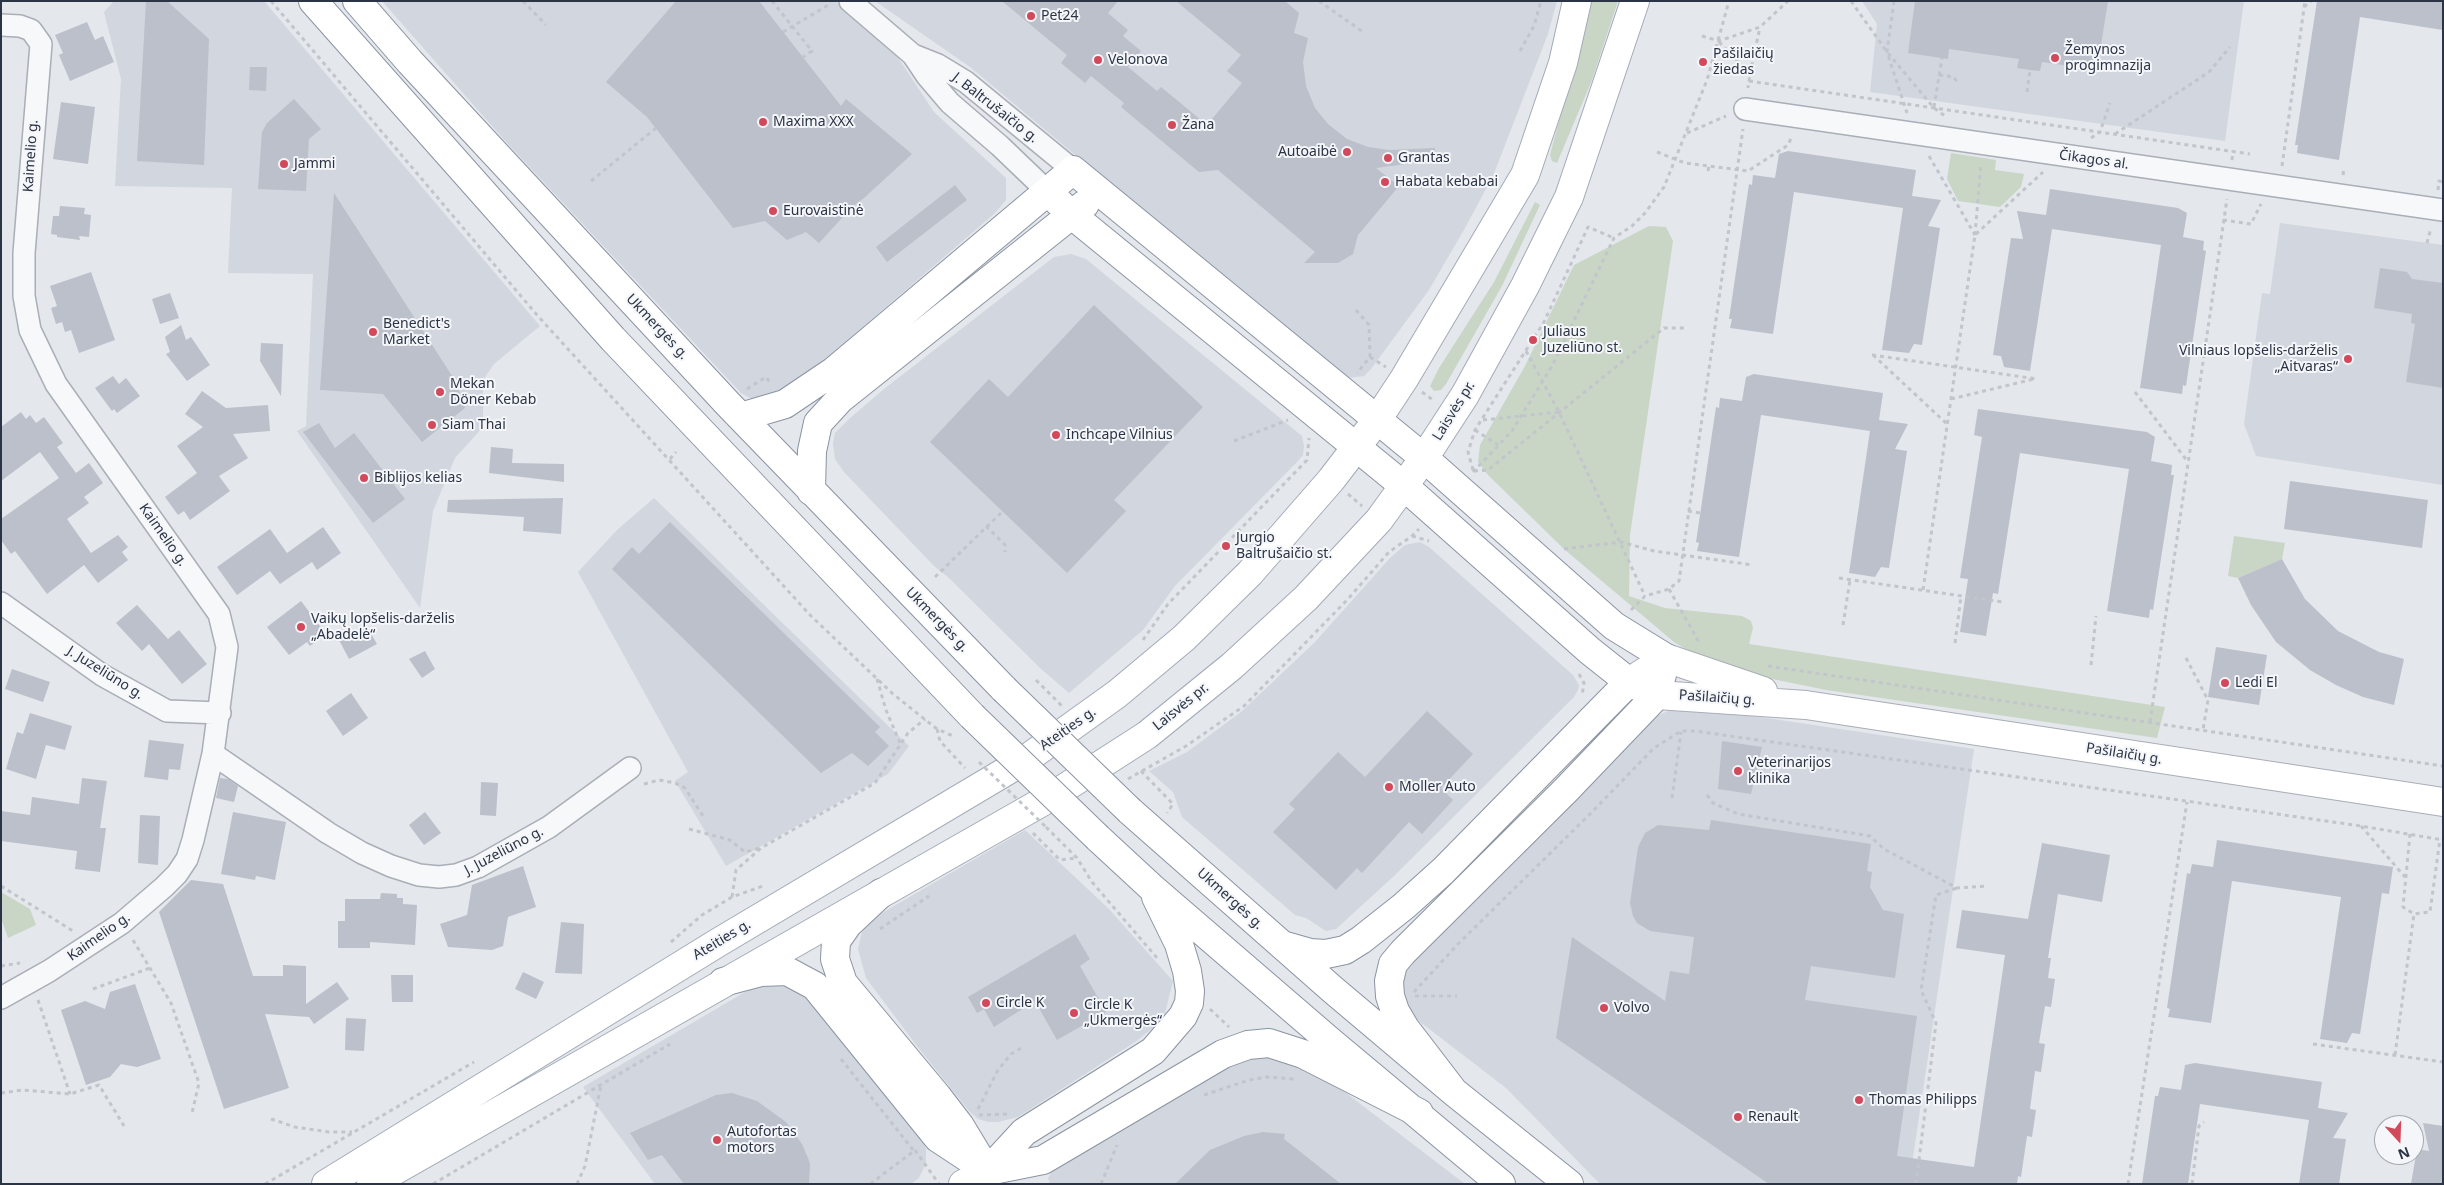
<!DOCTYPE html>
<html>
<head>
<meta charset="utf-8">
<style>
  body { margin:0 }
  #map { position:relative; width:2444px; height:1185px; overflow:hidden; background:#e4e7ec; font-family:"Noto Sans",sans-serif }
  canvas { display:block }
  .frame { position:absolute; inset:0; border:2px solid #2b3445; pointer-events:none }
  .north { position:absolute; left:2374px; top:1115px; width:50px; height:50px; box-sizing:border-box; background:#f4f6f9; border:1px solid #a4a8b1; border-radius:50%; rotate:160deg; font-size:14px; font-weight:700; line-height:20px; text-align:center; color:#2b3445 }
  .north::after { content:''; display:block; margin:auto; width:18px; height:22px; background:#d1495b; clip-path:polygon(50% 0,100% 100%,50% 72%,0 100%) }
</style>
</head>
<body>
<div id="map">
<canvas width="2444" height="1185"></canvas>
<div class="frame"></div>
<div class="north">N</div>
</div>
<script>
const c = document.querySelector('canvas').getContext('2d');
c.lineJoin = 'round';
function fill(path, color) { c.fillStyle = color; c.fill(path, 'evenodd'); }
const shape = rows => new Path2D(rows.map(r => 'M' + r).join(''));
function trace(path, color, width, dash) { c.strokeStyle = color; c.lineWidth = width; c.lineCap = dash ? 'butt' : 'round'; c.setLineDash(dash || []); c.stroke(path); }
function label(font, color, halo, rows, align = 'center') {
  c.font = font + ' "Noto Sans",sans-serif'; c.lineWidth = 4; c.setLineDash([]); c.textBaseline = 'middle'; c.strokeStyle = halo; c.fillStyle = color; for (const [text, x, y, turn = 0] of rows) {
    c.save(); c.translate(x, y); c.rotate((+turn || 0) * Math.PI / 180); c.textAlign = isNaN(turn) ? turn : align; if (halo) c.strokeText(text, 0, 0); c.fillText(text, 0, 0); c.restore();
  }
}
const built = shape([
  [114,1,264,1,540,326,494,364,483,380,483,427,455,458,433,511,420,608,297,431,306,426,313,274,228,273,232,188,115,186,121,79,104,12],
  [382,1,835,1,893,50,934,112,1006,178,1006,200,994,214,814,369,775,400,758,402,741,393,507,143],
  [875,1,1557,1,1548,34,1493,176,1465,228,1429,290,1371,369,1364,376,1347,378,1336,373,970,67],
  [1862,1,2244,1,2225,141,1870,92,1877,24],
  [2280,223,2443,245,2443,485,2256,456,2244,424,2262,293,2270,294],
  [1071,254,1086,259,1302,436,1304,446,1303,455,1298,461,1175,586,1143,630,1069,693,1040,668,949,578,934,566,844,472,835,459,833,444,835,433,849,419,884,389,1054,257],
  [654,498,909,746,888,774,726,866,675,781,688,772,578,572,617,530],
  [1420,542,1429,547,1573,675,1579,685,1578,690,1574,697,1393,877,1336,929,1326,931,1306,918,1295,915,1182,817,1173,792,1149,771,1187,752,1241,712,1314,643,1390,558,1405,545],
  [1693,707,1974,749,1909,1184,1600,1184,1506,1088,1415,1018,1402,996,1401,979,1406,968,1650,719,1675,708],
  [1025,830,1109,909,1173,981,1165,1013,1154,1027,1135,1042,1018,1117,998,1122,988,1122,978,1119,969,1111,917,1046,866,978,858,949,862,932,875,917],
  [787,981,806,990,923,1142,926,1149,926,1163,919,1178,911,1184,655,1184,583,1087,757,985],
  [1268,1054,1316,1070,1465,1184,1050,1184,1048,1178,1054,1168,1234,1063,1248,1057]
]);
const green = shape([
  [1590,1,1618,1,1592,80,1557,163,1552,161,1550,155],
  [1951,153,1996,160,1995,170,2024,174,2021,187,2000,207,1958,201,1947,179],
  [1535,202,1540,205,1502,286,1446,384,1441,390,1434,391,1430,386,1439,368,1494,282],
  [1649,226,1666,227,1673,241,1630,535,1629,596,1665,608,1742,616,1751,621,1753,628,1749,644,2165,707,2157,738,1826,690,1724,669,1705,661,1674,642,1564,549,1488,475,1478,462,1480,445,1525,366,1574,265],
  [2234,536,2285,543,2282,559,2238,578,2228,576],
  [1,892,30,909,36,925,8,938,1,918]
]);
const building = shape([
  [146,1,167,1,209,39,204,165,137,161],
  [676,1,759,1,841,106,846,99,912,154,864,198,852,207,819,243,806,232,787,240,765,221,733,228,647,117,606,82],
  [1002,1,1118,1,1108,13,1128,30,1123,36,1141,51,1128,67,1157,91,1161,87,1207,125,1242,83,1227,71,1241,55,1176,1,1285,1,1299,13,1294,33,1308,38,1303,62,1306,86,1315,108,1328,124,1347,139,1368,147,1389,150,1435,148,1436,160,1376,168,1399,186,1358,235,1353,254,1338,263,1304,263,1315,252,1218,170,1199,172,1121,107,1124,103,1091,76,1085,83,1061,63,1067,55],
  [1915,1,2108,1,2097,70,2042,62,2040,71,2030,70,2017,68,2019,59,1949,49,1948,59,1908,53],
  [2317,1,2443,1,2443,30,2360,17,2339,160,2297,153,2298,145,2295,145],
  [87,22,95,40,103,36,114,62,70,81,59,55,63,53,55,35],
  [250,67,267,67,266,91,249,90],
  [294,99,321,129,309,139,306,191,258,189,262,132,267,123],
  [61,102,95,107,88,164,53,159],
  [1788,151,1916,170,1912,196,1941,200,1928,226,1940,228,1922,345,1914,344,1909,353,1882,350,1903,208,1794,192,1773,334,1730,328,1732,319,1729,319,1749,184,1752,185,1753,175,1775,178,1779,154],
  [955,185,967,200,887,262,876,247],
  [2050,189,2178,208,2187,213,2183,237,2204,241,2203,250,2206,251,2186,386,2183,385,2182,394,2140,388,2161,245,2052,229,2030,371,2004,367,2001,356,1993,355,2011,238,2023,239,2017,211,2046,215],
  [334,193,456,382,465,408,422,442,383,394,320,390],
  [60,206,85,208,84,214,91,215,89,237,79,236,80,240,57,237,57,235,51,234,53,216,59,216],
  [2380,268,2407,272,2412,279,2443,283,2443,388,2406,382,2415,324,2411,323,2412,314,2374,308],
  [91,272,115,340,79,353,71,330,65,332,62,322,56,324,51,308,57,306,50,286],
  [170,293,179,318,160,324,152,299],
  [1094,305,1203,407,1114,500,1126,511,1067,573,930,442,989,379,1008,397],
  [181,325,186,340,191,337,210,365,187,381,166,354,170,352,165,337],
  [261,343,283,344,281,396,260,361],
  [1754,374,1883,393,1879,420,1908,424,1895,449,1907,451,1889,568,1881,567,1875,577,1849,573,1870,431,1761,415,1739,557,1697,551,1699,543,1696,542,1716,407,1719,408,1720,398,1742,401,1746,377],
  [113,376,119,384,126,378,140,396,117,413,114,409,112,411,95,388],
  [202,391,226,408,268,405,270,431,233,434,248,458,219,476,230,491,190,520,184,511,178,515,165,497,197,473,177,446,203,427,185,414],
  [1978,409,2147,432,2155,437,2151,461,2172,465,2171,475,2174,475,2153,610,2150,609,2149,618,2107,611,2129,469,2020,453,1998,594,1993,593,1986,636,1960,632,1968,579,1960,578,1982,437,1974,435],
  [21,412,26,419,30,415,36,423,44,417,63,443,57,447,76,473,89,463,103,483,84,497,89,503,67,519,91,553,118,535,128,547,122,552,128,560,98,583,84,565,47,594,15,551,11,554,1,540,1,519,59,478,40,452,1,481,1,427],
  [319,423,335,448,354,433,405,499,373,523,303,432],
  [491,447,513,449,512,463,564,464,564,482,489,473],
  [2290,481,2428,500,2422,548,2284,529],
  [563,498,561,534,523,531,524,517,447,512,448,500],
  [670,522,880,727,875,732,889,746,868,766,852,753,821,773,612,569,632,547,639,554],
  [323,527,341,553,317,570,312,562,280,584,270,571,237,595,217,567,270,529,287,553],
  [2282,559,2305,599,2338,631,2379,652,2404,659,2394,705,2363,697,2336,685,2310,670,2276,642,2251,605,2238,578],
  [301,601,326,634,310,646,307,642,289,655,267,627],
  [137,605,168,639,179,630,207,664,182,684,149,644,142,651,116,623],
  [366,625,377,644,349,659,339,640],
  [2216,647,2267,655,2259,705,2208,697],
  [425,651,435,669,422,678,409,659],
  [12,669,50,682,43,702,5,689],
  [351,693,368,718,343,736,326,711],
  [1427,711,1473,754,1441,788,1453,800,1422,834,1409,822,1362,873,1357,868,1336,890,1273,832,1295,809,1289,804,1338,752,1365,777],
  [30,713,72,726,65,750,46,745,36,779,6,769,17,732,23,734],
  [149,740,184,744,180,770,169,769,168,780,144,777],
  [1722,741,1762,747,1751,794,1718,789],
  [82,778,107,781,100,828,106,828,100,872,75,869,77,851,1,841,1,811,30,815,32,797,79,804],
  [220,778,228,779,238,786,234,802,216,798],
  [481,782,498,783,496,816,480,815],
  [233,812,286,822,275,880,256,876,255,880,221,874],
  [425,812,441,833,424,845,409,825],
  [140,815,160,816,158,865,138,863],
  [1711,820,1871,844,1867,871,1872,872,1870,887,1883,910,1904,914,1895,978,1811,966,1805,1000,1917,1016,1897,1156,1974,1167,2005,955,1956,948,1962,910,2028,919,2042,843,2110,855,2102,902,2058,894,2048,958,2051,958,2048,978,2055,979,2051,1007,2045,1006,2039,1043,2045,1044,2041,1072,2035,1071,2030,1109,2036,1110,2032,1137,2027,1136,2021,1177,2018,1176,2017,1184,1769,1184,1556,1038,1572,937,1665,1001,1670,971,1689,974,1694,937,1650,931,1637,923,1633,916,1630,903,1638,847,1645,833,1658,825,1709,830],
  [2217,840,2393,867,2389,894,2382,893,2360,1034,2352,1033,2347,1043,2320,1039,2341,897,2232,881,2211,1023,2168,1017,2170,1009,2167,1008,2187,873,2190,874,2192,864,2213,867],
  [523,866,536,907,508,917,503,946,492,950,448,947,440,924,467,915,472,885],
  [191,880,223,884,253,976,283,976,283,965,306,966,306,1004,337,982,349,999,314,1024,309,1017,265,1014,289,1088,224,1109,159,912],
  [381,893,397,894,397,898,403,898,403,904,417,905,415,945,370,942,370,948,338,948,338,921,345,921,345,899,380,899],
  [561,922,584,924,582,974,555,973],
  [1075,934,1090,959,1080,966,1106,1012,1057,1040,1035,1001,994,1027,984,1009,977,1013,968,997],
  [523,972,544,982,536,999,515,989],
  [391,975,413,975,413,1002,392,1002],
  [135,984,161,1059,137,1067,121,1064,110,1077,86,1085,61,1010,85,1001,105,1009,110,992],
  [346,1018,366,1019,364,1051,345,1050],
  [2195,1063,2322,1082,2318,1108,2348,1113,2333,1138,2346,1139,2339,1184,2299,1184,2309,1120,2200,1104,2188,1184,2142,1184,2155,1096,2158,1096,2160,1087,2181,1090,2185,1065],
  [732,1093,757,1101,786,1122,802,1144,808,1158,810,1164,809,1184,684,1184,662,1155,648,1160,630,1133,716,1095],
  [2423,1123,2443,1126,2443,1184,2411,1184,2417,1149,2429,1151],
  [1263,1132,1285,1134,1284,1139,1341,1184,1175,1184,1210,1150,1244,1136]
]);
const path = shape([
  [271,1,537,315,811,616,893,694,937,729,953,736],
  [523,1,546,25],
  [772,1,812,51,803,57],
  [1319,1,1363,32],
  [1851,1,1887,52,1934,108,1945,116],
  [1894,1,1887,52,1907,113],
  [2304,7,2311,1],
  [783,32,830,4],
  [1702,36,1719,41,1760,27,1788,1],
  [1719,42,1750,74,1748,88],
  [1520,51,1534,26,1541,1],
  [1750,74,1760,27],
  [1939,75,1954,77,1957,82],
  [1749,81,2250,154],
  [2027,92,2030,70],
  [1934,107,1942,58],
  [1687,133,1726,116],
  [2115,134,2209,72,2230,47],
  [2091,138,2100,132,2110,103],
  [1657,152,1685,163,1748,171,1788,145,1792,136],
  [1929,156,1975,235],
  [2232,160,2233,151],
  [2282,166,2305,1],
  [1708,171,1709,166],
  [2343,175,2344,167],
  [591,181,656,128],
  [2438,190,2439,181,2443,182],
  [2223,220,2251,224,2261,204],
  [1975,235,1981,163],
  [2427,243,2431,228],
  [1356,310,1369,325,1370,357,1357,373],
  [1526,351,1559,412,1645,596],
  [1872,355,2037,379],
  [1873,355,1947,424],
  [1370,357,1386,367],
  [747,389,766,377,771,384],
  [1422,392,1433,400],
  [2135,392,2188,462],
  [1951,399,2034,379],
  [1483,420,1559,412],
  [1475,430,1498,445],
  [1234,441,1288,420],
  [670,459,676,452],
  [1473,470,1468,452,1475,430,1544,322,1588,227,1614,238],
  [1474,471,1488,470,1664,328,1687,328],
  [1473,472,1512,431,1552,366,1614,238,1632,226,1645,213,1664,187,1707,80,1729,1],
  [1348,494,1362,506],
  [1688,511,1700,513],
  [986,526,1005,545,1005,552],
  [1412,536,1429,541],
  [1564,549,1621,542,1654,551,1753,565],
  [935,577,1003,511],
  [1839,578,2003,602],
  [1669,589,1700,644],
  [1923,590,1975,235,2043,172],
  [1631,610,1645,596,1669,589,1679,581,1743,129],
  [1843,625,1850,580],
  [1143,640,1168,604,1307,460,1309,438],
  [1955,643,1961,596],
  [2186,658,2208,700,2203,730],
  [2091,665,2096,616],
  [1768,666,2443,766],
  [1579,674,1584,683,1582,696],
  [877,679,886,710,900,743],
  [1036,680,1062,706],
  [2150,722,2227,199],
  [937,729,940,741,965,768],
  [1141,771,1173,804,1167,813],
  [1128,779,1186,746,1244,706,1348,599,1389,552,1412,536,1419,529],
  [644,784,659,780,675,783,685,788,705,819],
  [1707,795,1713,803,1738,814,1870,836,1884,849,1957,888,1987,886],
  [1672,798,1681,732],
  [2361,826,2405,877],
  [1046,827,1077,858,1092,882,1157,958],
  [689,829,730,840,745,852,760,848],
  [1033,833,1060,860,1076,858],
  [2410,834,2403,907,2414,914,2430,912,2440,839],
  [1,886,73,931],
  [732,897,736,870,761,848,875,783,908,733,925,719],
  [880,929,929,896],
  [133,940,171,1003,199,1083,192,1113],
  [671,942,702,915,732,897,763,886],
  [1,966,20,963],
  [93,989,150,968],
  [1414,992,1458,944,1590,814,1654,748,1681,731,1695,731,2361,826,2443,840],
  [1415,996,1457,996],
  [38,1000,70,1094],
  [1210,1009,1229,1027],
  [2313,1044,2443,1062],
  [2395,1055,2414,914],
  [841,1059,914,1151,870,1184],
  [1,1093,23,1090,70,1094,99,1085,124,1126],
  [1204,1095,1249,1080,1267,1077,1294,1079],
  [978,1109,998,1070,1011,1054,1023,1047],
  [979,1115,1008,1114],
  [271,1119,295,1127,329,1132,352,1132],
  [915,1150,939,1184],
  [265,1184,474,1062],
  [433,1184,670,1044],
  [577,1184,585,1166,601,1085],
  [1101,1184,1117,1145],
  [1916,1184,1936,1023,1921,990,1936,895,1957,888],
  [2128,1184,2187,802],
  [2192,1184,2199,1126,2204,1122]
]);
const street = shape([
  [850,1,913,55,927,76,950,103,1000,146,1048,192],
  [1,25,20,26,31,30,41,44,24,253,24,296,30,330,56,384,219,614,227,647,213,754,193,840,187,859,177,874,164,887,122,923,49,971,1,998],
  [913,55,938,65,966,82,1073,170],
  [1745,109,2443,210],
  [1,603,102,675,167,711,220,713],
  [213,754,328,833,362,853,391,866,419,875,439,877,456,875,478,867,549,827,630,768]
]);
const secondary = shape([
  [1629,682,1666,658,1763,691],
  [1657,695,1806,705,2443,802],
  [963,1184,988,1171]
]);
const primary = shape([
  [326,1184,719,942,1025,760,1117,694,1184,638,1250,573,1331,480,1377,420,1404,379,1525,175,1563,63,1577,1],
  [371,1184,1049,798,1147,735,1232,666,1306,598,1379,520,1424,458,1465,395,1525,286,1569,197,1635,1]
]);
const highway = shape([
  [313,1,613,339,972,716],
  [357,1,410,62,728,404,1004,689],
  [1048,192,1072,215,1404,486,1590,651,1629,682,1657,695],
  [741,417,785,404,834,371,1073,170,1424,458,1614,626,1666,658,1657,695,1566,790,1403,952,1393,964,1389,981,1390,996,1395,1011,1405,1028,1454,1092],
  [811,491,812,451,818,423,840,399,1085,204],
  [1130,811,1332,989,1454,1092,1569,1184],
  [1098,838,1151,887,1331,1042,1501,1184],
  [881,893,848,924,836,941,835,959,843,983,937,1096,960,1126,983,1164],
  [1282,945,1310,953,1326,954,1345,950,1361,940,1404,906,1443,871,1629,682],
  [723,982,761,972,787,971,815,986,938,1138,988,1171,1043,1160,1223,1054,1248,1045,1269,1043,1303,1054,1419,1113],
  [988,1171,1024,1132,1153,1051,1183,1016,1189,1003,1190,991,1187,971,1179,944,1156,897]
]);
const pathBridge = shape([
  [979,762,1046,827]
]);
const highwayBridge = shape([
  [1004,689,1130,811],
  [972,716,1098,838]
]);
const markers = [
  [1031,16,5,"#d1495b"],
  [2055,58,5,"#d1495b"],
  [1098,60,5,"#d1495b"],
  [1703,62,5,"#d1495b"],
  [763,122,5,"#d1495b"],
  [1172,125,5,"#d1495b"],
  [1347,152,5,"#d1495b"],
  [1388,158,5,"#d1495b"],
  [284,164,5,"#d1495b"],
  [1385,182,5,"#d1495b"],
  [773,211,5,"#d1495b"],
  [373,332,5,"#d1495b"],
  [1533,340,5,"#d1495b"],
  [2348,359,5,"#d1495b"],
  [440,392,5,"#d1495b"],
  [432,425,5,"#d1495b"],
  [1056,435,5,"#d1495b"],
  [364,478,5,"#d1495b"],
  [1226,546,5,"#d1495b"],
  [301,627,5,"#d1495b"],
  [2225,683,5,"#d1495b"],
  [1738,771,5,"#d1495b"],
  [1389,787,5,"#d1495b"],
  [986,1003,5,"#d1495b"],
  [1604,1008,5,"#d1495b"],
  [1074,1013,5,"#d1495b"],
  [1859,1100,5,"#d1495b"],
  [1738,1117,5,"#d1495b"],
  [717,1140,5,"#d1495b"]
];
const poiNames = [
  ["Pet24",1041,16],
  ["Žemynos",2065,50],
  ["progimnazija",2065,66],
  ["Pašilaičių",1713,54],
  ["žiedas",1713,70],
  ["Velonova",1108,60],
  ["Maxima XXX",773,122],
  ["Žana",1182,125],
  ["Autoaibė",1337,152,"right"],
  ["Grantas",1398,158],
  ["Jammi",294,164],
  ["Habata kebabai",1395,182],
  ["Eurovaistinė",783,211],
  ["Benedict's",383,324],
  ["Market",383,340],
  ["Juliaus",1543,332],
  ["Juzeliūno st.",1543,348],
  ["Vilniaus lopšelis-darželis",2338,351,"right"],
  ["„Aitvaras“",2338,367,"right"],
  ["Mekan",450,384],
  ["Döner Kebab",450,400],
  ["Siam Thai",442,425],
  ["Inchcape Vilnius",1066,435],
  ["Biblijos kelias",374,478],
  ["Jurgio",1236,538],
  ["Baltrušaičio st.",1236,554],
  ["Vaikų lopšelis-darželis",311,619],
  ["„Abadelė“",311,635],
  ["Ledi El",2235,683],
  ["Veterinarijos",1748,763],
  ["klinika",1748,779],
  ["Moller Auto",1399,787],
  ["Circle K",996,1003],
  ["Circle K",1084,1005],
  ["„Ukmergės“",1084,1021],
  ["Volvo",1614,1008],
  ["Thomas Philipps",1869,1100],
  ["Renault",1748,1117],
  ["Autofortas",727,1132],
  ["motors",727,1148]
];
const streetNames = [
  ["J. Baltrušaičio g.",995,108,38],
  ["Kaimelio g.",31,156,-86],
  ["Čikagos al.",2094,160,8],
  ["Ukmergės g.",657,327,47],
  ["Laisvės pr.",1454,411,-58],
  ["Kaimelio g.",163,535,55],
  ["Ukmergės g.",937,620,46],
  ["J. Juzeliūno g.",105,673,32],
  ["Pašilaičių g.",1717,698,4],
  ["Laisvės pr.",1181,707,-39],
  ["Ateities g.",1068,729,-35],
  ["Pašilaičių g.",2124,754,9],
  ["J. Juzeliūno g.",504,851,-28],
  ["Ukmergės g.",1230,899,42],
  ["Kaimelio g.",99,937,-35],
  ["Ateities g.",722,940,-31]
];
fill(built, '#d2d6de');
fill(green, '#c9d6c5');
fill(building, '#bbc0ca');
trace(street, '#a9aeb7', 24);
trace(secondary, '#a9aeb7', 30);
trace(primary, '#a3abb8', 30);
trace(highway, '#8b94a3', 30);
trace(path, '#c2c5cb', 3, [4, 4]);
trace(street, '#f7f8fa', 21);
trace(secondary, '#fff', 28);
trace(primary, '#fff', 28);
trace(highway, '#fff', 28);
trace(highwayBridge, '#8b94a3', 30, []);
trace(pathBridge, '#c2c5cb', 3, [4, 4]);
trace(highwayBridge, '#fff', 28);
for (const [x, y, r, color] of markers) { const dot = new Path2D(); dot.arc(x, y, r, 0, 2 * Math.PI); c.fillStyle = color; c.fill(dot); trace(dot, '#f4f6f9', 2); }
label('14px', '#2b3445', '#f4f6f9', poiNames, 'left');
label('14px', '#2b3445', '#f4f6f9', streetNames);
</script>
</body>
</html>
